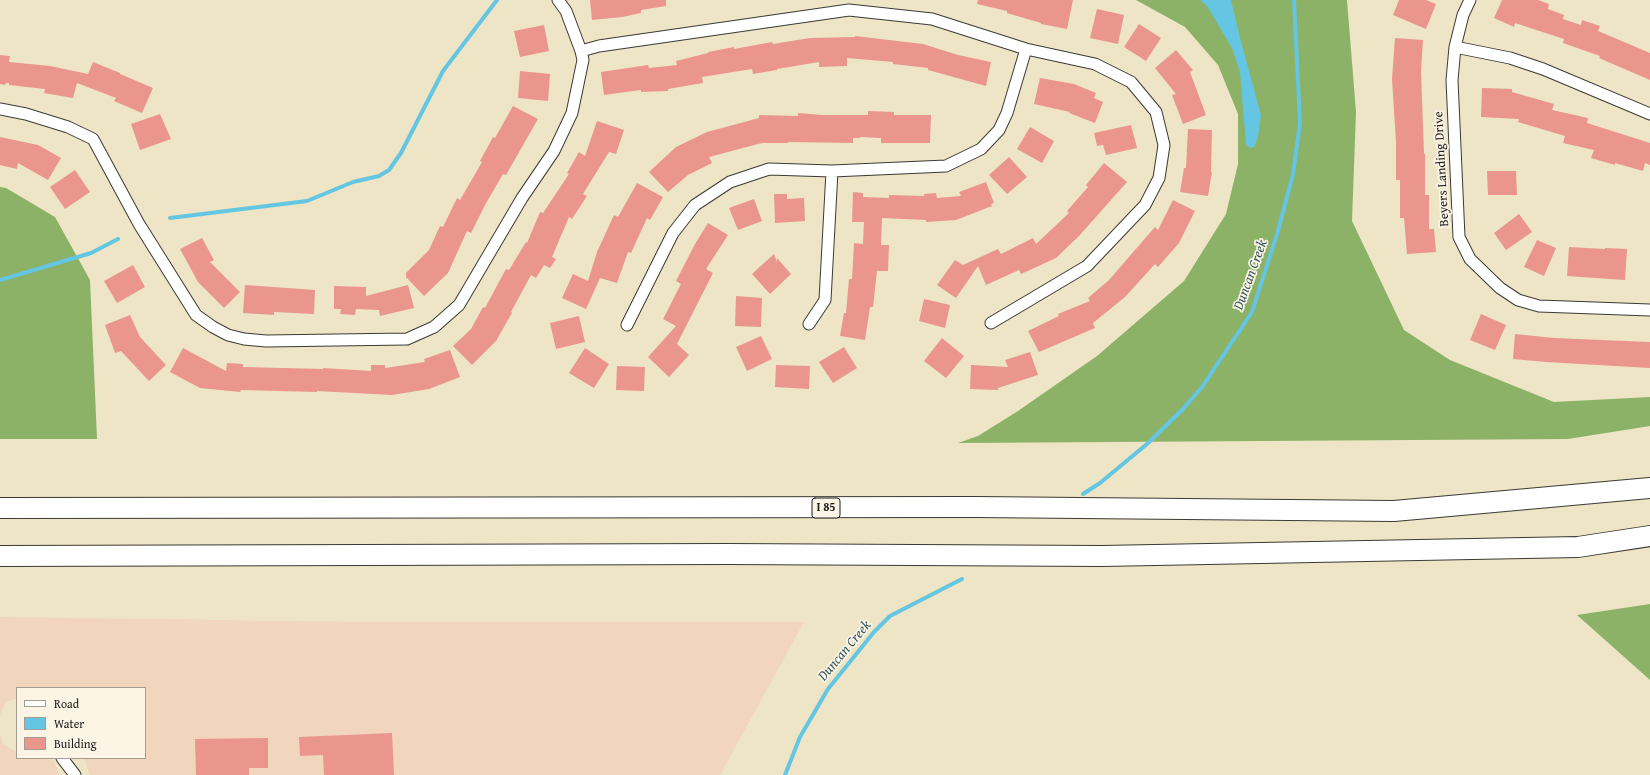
<!DOCTYPE html>
<html>
<head>
<meta charset="utf-8">
<style>
  body { margin:0 }
  #map { position:relative; width:1650px; height:775px; overflow:hidden; background:#ede5c5; font-family:"Gentium Book Plus",serif }
  canvas { display:block }
  .legend { position:absolute; left:16px; top:687px; width:130px; height:72px; box-sizing:border-box; background:#fcf5e5; border:1px solid #a29e95; margin:0; padding:5px 7px; list-style:none; font-size:12px; color:#1c1c1c }
  .legend li { display:flex; align-items:center; gap:8px; height:20px }
  .legend b { width:20px; border:1px solid #a29e95 }
</style>
</head>
<body>
<div id="map">
<canvas width="1650" height="775"></canvas>
<ul class="legend">
<li><b style="height:5px;background:#fff"></b>Road</li>
<li><b style="height:11px;background:#64c6e2"></b>Water</li>
<li><b style="height:11px;background:#ea968c"></b>Building</li>
</ul>
</div>
<script>
const c = document.querySelector('canvas').getContext('2d');
c.lineJoin = 'round';
function fill(path, color) { c.fillStyle = color; c.fill(path, 'evenodd'); }
const shape = rows => new Path2D(rows.map(r => 'M' + r).join(''));
function trace(path, color, width, dash) { c.strokeStyle = color; c.lineWidth = width; c.lineCap = dash ? 'butt' : 'round'; c.setLineDash(dash || []); c.stroke(path); }
function label(font, color, halo, rows, align = 'center') {
  c.font = font + ' "Gentium Book Plus",serif'; c.lineWidth = 3.5; c.setLineDash([]); c.textBaseline = 'middle'; c.strokeStyle = halo; c.fillStyle = color; for (const [text, x, y, turn = 0] of rows) {
    c.save(); c.translate(x, y); c.rotate((+turn || 0) * Math.PI / 180); c.textAlign = isNaN(turn) ? turn : align; if (halo) c.strokeText(text, 0, 0); c.fillText(text, 0, 0); c.restore();
  }
}
const built = shape([
  [0,617,366,622,804,622,720,775,90,775,84,758,145,758,145,688,17,688,17,698,6,702,0,715],
  [0,735,3,744,17,752,17,758,41,758,54,761,59,775,0,775]
]);
const forest = shape([
  [1136,0,1347,0,1356,112,1352,221,1404,330,1450,360,1554,402,1650,397,1650,426,1568,439,958,443,978,436,1018,411,1097,356,1184,281,1226,214,1238,164,1238,114,1218,65,1185,27],
  [0,187,6,188,55,217,90,280,97,439,0,439],
  [1650,604,1650,680,1577,615]
]);
const water = shape([
  [1200,0,1231,0,1240,38,1261,115,1258,137,1254,147,1250,148,1246,144,1240,72,1232,48,1207,6]
]);
const stream = shape([
  [170,218,307,201,353,182,379,176,389,170,401,153,443,71,497,0],
  [0,280,91,253,118,239],
  [1083,494,1100,483,1147,444,1182,410,1202,387,1252,312,1278,231,1293,174,1300,123,1294,0],
  [785,775,800,737,828,689,874,632,890,616,962,579]
]);
const building = shape([
  [590,0,666,0,666,6,641,10,641,13,622,17,592,20],
  [978,0,1073,0,1067,29,1041,24,1041,23,1007,13,1007,11,977,4],
  [1399,0,1426,0,1436,4,1426,29,1393,15],
  [1502,0,1538,0,1549,4,1548,9,1564,15,1563,19,1581,25,1582,20,1600,26,1598,31,1650,53,1650,80,1599,58,1600,56,1563,43,1564,39,1515,23,1514,27,1494,18],
  [1097,9,1124,15,1118,44,1090,38],
  [1139,24,1161,38,1146,61,1124,47],
  [544,25,549,51,520,57,514,31],
  [855,36,923,44,958,55,991,62,986,86,928,70,928,68,893,64,893,62,847,58,847,66,819,67,819,62,777,69,777,70,753,74,752,69,702,77,703,83,668,89,668,91,641,92,641,90,604,95,601,72,648,65,649,68,677,65,676,61,708,53,708,52,734,47,734,49,772,42,773,44,810,38,855,37],
  [1395,38,1423,40,1421,71,1424,154,1425,154,1425,195,1429,195,1429,229,1434,229,1436,252,1407,254,1404,218,1400,218,1400,180,1396,180,1396,142,1392,79],
  [1176,50,1193,70,1190,72,1206,115,1183,124,1172,95,1176,94,1155,68],
  [0,55,10,56,9,62,50,66,88,74,93,62,120,73,120,74,153,88,142,113,114,101,116,98,77,83,73,98,44,93,45,89,9,85,9,83,6,83,5,85,0,84],
  [520,71,550,74,548,101,518,98],
  [1040,78,1074,84,1096,93,1094,98,1103,102,1095,123,1069,113,1070,112,1034,104],
  [1482,88,1512,89,1512,92,1554,104,1552,110,1588,118,1587,123,1650,143,1650,165,1645,163,1643,171,1615,163,1615,165,1591,158,1594,150,1563,143,1565,136,1518,122,1519,119,1481,117],
  [513,106,538,119,506,175,503,174,485,205,471,233,467,231,448,273,424,296,406,277,406,273,429,250,440,226,443,227,457,198,460,200,482,162,480,161,493,137,495,138],
  [868,111,894,112,894,115,931,115,930,143,881,143,881,138,860,137,860,138,853,138,853,143,788,142,788,143,762,143,709,157,712,163,688,175,668,192,649,172,676,147,707,132,759,118,759,115,798,116,798,113,823,115,868,115],
  [160,114,171,139,140,150,131,124],
  [597,121,624,130,616,154,609,152,583,194,587,196,572,219,569,217,552,257,556,259,550,268,544,265,536,278,531,275,511,312,512,313,496,341,472,365,453,346,471,329,483,307,485,308,506,269,509,270,526,242,527,243,540,212,543,213,569,174,567,173,579,152,585,156],
  [1131,125,1137,148,1106,155,1103,145,1097,146,1094,133],
  [1030,127,1054,141,1042,163,1017,149],
  [1188,129,1212,130,1211,172,1212,172,1208,196,1180,192,1184,168,1186,168],
  [0,137,38,145,61,158,48,180,18,163,17,169,0,165],
  [1009,157,1027,177,1007,194,989,175],
  [1104,163,1127,182,1079,236,1056,258,1021,274,1019,270,986,285,978,266,956,298,937,285,955,260,963,265,998,249,1001,254,1033,238,1036,244,1069,213,1067,211,1088,187,1086,185],
  [75,170,90,192,65,209,50,187],
  [1487,171,1516,171,1517,195,1488,195],
  [986,182,994,203,991,204,992,206,956,220,926,222,926,220,882,218,881,245,889,245,888,271,877,271,873,307,870,307,865,340,840,336,844,313,846,313,849,279,852,279,854,243,863,244,864,222,852,222,853,192,863,193,863,197,889,198,889,195,924,196,924,194,936,193,937,198,961,196,959,192],
  [637,183,663,197,650,220,647,218,631,253,628,252,617,283,600,278,586,309,562,298,573,274,588,281,597,252,614,215,618,217],
  [774,194,787,194,787,199,804,198,805,221,775,223],
  [754,199,762,221,738,230,729,208],
  [1173,200,1195,211,1179,243,1158,267,1155,264,1125,297,1093,323,1095,328,1039,352,1028,331,1059,316,1058,314,1090,301,1088,298,1109,280,1155,227,1158,230],
  [1519,214,1532,232,1506,250,1494,233],
  [708,223,728,235,706,269,713,273,677,344,689,355,669,377,648,357,676,326,663,319,681,284,676,281,695,244],
  [202,238,214,260,210,262,240,292,224,308,198,282,180,249],
  [1537,240,1556,248,1544,276,1524,267],
  [1569,247,1605,249,1605,248,1627,249,1625,280,1567,276],
  [774,254,777,262,777,258,791,274,770,294,752,274],
  [133,265,145,287,117,303,104,281],
  [245,285,315,290,314,314,274,312,274,315,243,313],
  [408,285,414,308,380,316,379,310,356,309,355,315,340,314,341,309,334,309,334,286,366,287,366,296],
  [736,296,762,298,761,327,735,326],
  [924,299,950,305,945,328,919,321],
  [1481,314,1506,325,1495,350,1470,340],
  [130,315,140,337,166,365,149,381,121,351,115,353,105,325],
  [579,316,585,342,556,349,550,323],
  [1515,334,1554,338,1650,342,1650,368,1546,362,1513,359],
  [761,336,772,359,747,371,736,347],
  [942,338,964,356,946,378,924,361],
  [844,347,857,368,833,383,819,362],
  [183,348,226,371,227,363,243,364,243,367,323,369,323,368,371,371,371,365,385,365,385,368,425,362,424,359,450,350,460,377,429,389,392,395,317,391,317,392,241,390,240,392,200,388,170,372],
  [585,348,609,364,594,388,569,373],
  [1030,352,1038,375,998,388,998,390,970,389,971,365,1008,367,1005,360],
  [776,365,810,366,809,389,775,387],
  [617,366,645,367,644,391,616,390],
  [392,733,394,775,324,775,323,755,300,756,299,737],
  [268,738,268,768,249,768,249,775,196,775,195,739]
]);
const street = shape([
  [558,0,566,11,581,51,599,46,849,10,932,19,1026,49,1095,64,1131,82,1156,112,1164,145,1159,178,1145,205,1087,266,991,323],
  [1470,0,1463,15,1455,47,1452,80,1459,237,1470,259,1500,288,1518,300,1539,306,1650,310],
  [1455,47,1510,58,1543,69,1650,114],
  [0,109,26,114,68,127,93,139,139,224,196,315,213,327,228,335,244,339,266,341,407,339,434,327,459,305,522,198,554,151,572,113,583,60,581,51],
  [809,324,825,300,832,171,946,166,981,149,999,130,1007,113,1026,49],
  [627,325,673,233,695,205,730,182,769,169,832,171],
  [62,758,75,775]
]);
const highway = shape([
  [0,508,976,507,1394,511,1650,488],
  [0,556,727,554,1102,556,1578,547,1650,536]
]);
const shields = [
  [826,508,28]
];
const shieldNames = [
  ["I 85",826,508]
];
const streetNames = [
  ["Beyers Landing Drive",1442,169,-93]
];
const waterNames = [
  ["Duncan Creek",1251,275,-70],
  ["Duncan Creek",845,651,-50]
];
fill(built, '#f2d5bd');
fill(forest, '#8cb268');
fill(water, '#64c6e2');
trace(stream, '#64c6e2', 4);
fill(building, '#ea968c');
trace(street, '#3b3a35', 13);
trace(highway, '#3b3a35', 22);
trace(street, '#fff', 11);
trace(highway, '#fff', 20);
for (const [x, y, w] of shields) { const box = new Path2D(); box.roundRect(x - w / 2, y - 10, w, 20, 3); c.fillStyle = '#fcf5e5'; c.fill(box); trace(box, '#1c1c1c', 1); }
label('bold 12px', '#1c1c1c', null, shieldNames);
label('13px', '#1c1c1c', '#fcf5e5', streetNames);
label('italic 14px', '#355861', '#fcf5e5', waterNames);
</script>
</body>
</html>
